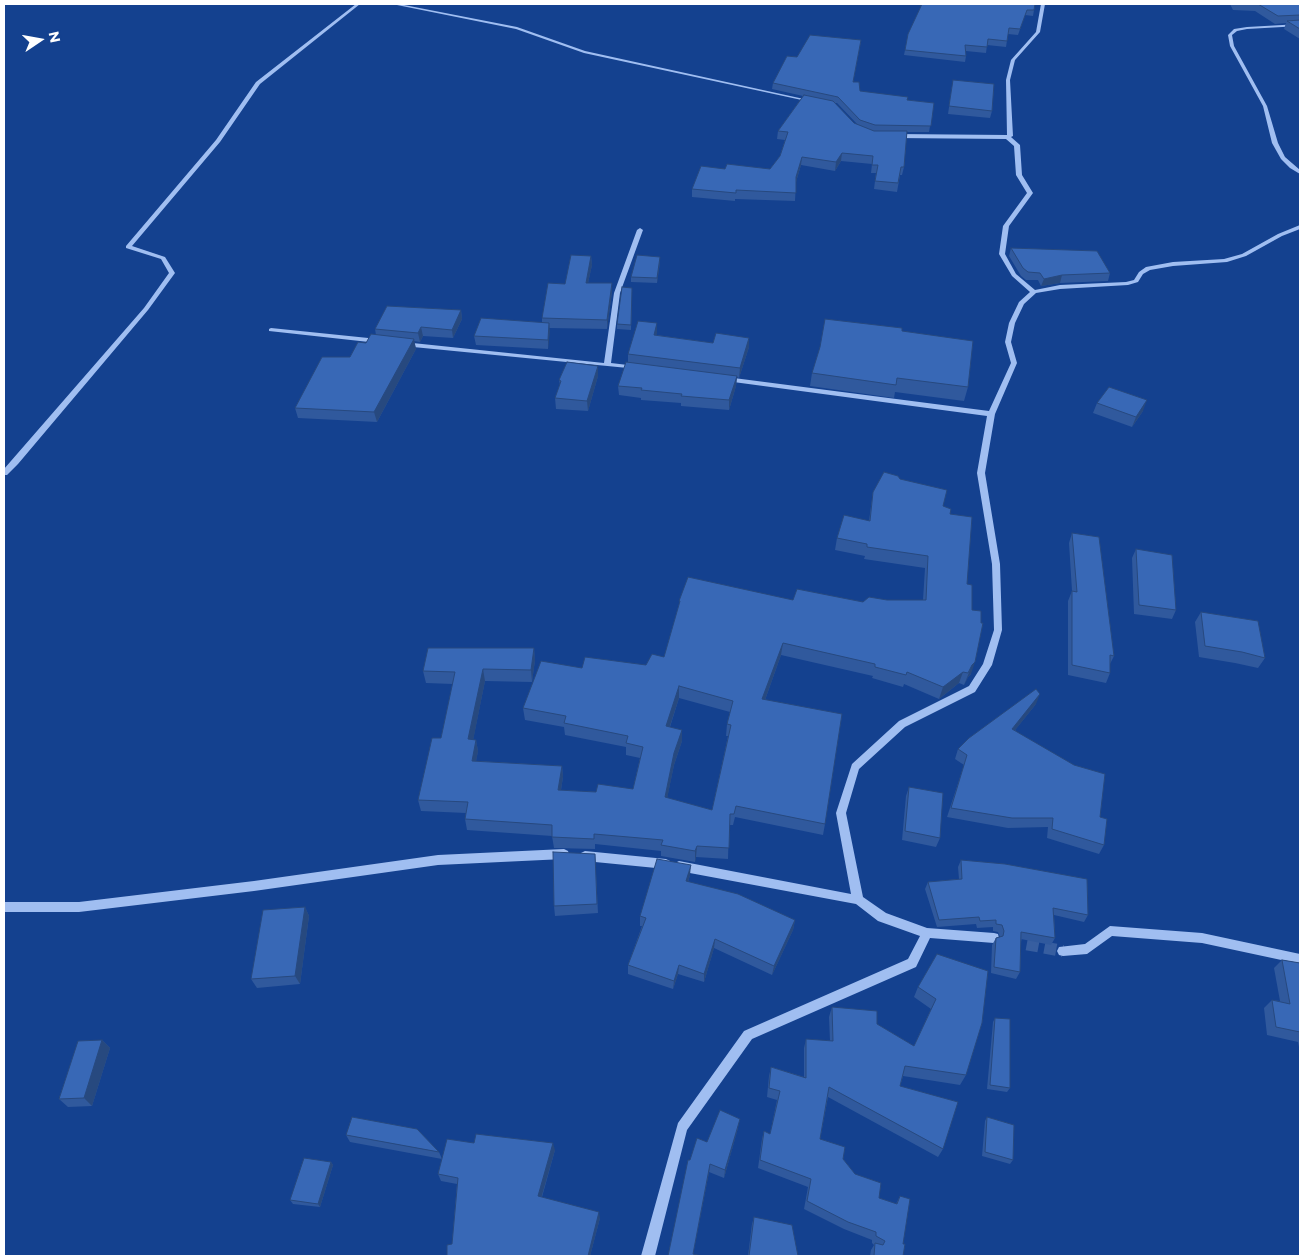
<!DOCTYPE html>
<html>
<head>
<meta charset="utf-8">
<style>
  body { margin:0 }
  #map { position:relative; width:1304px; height:1260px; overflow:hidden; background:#14418f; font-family:Montserrat,sans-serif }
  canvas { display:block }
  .frame { position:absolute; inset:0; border:5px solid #fff; pointer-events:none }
  .north { position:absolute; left:15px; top:15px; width:50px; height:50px; -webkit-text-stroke:4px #14418f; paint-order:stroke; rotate:78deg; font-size:14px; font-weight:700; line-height:20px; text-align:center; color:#fff }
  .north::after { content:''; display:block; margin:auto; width:18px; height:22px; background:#fff; clip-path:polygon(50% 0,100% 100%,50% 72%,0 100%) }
</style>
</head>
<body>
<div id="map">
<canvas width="1304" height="1260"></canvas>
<div class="frame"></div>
<div class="north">N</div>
</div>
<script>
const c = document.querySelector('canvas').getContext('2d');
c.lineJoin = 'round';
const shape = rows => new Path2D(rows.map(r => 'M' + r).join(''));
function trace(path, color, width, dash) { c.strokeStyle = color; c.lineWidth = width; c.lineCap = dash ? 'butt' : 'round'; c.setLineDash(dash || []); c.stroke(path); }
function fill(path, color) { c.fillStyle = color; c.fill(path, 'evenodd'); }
const minorTunnel = shape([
  [1009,941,1063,951]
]);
const minor = shape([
  [356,4,360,4,260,84,220,142,132,246,165,257,175,273,148,310,18,464,7,475,4,475,4,469,144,308,169,273,161,259,126,248,126,246,216,140,256,82,356,4],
  [392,4,399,4,517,27,585,51,813,101,811,102,584,53,516,29,392,4],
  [1041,4,1045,4,1040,32,1015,60,1010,80,1013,136,1011,137,1020,145,1022,175,1033,193,1009,226,1005,254,1016,274,1035,290,1060,285,1126,282,1134,280,1139,272,1146,267,1173,262,1224,259,1242,254,1278,234,1300,225,1300,229,1282,236,1246,256,1227,262,1173,266,1150,270,1143,274,1138,282,1128,285,1060,289,1036,293,1024,304,1015,323,1011,342,1017,363,995,414,985,473,1000,564,1002,630,992,665,975,692,905,727,859,769,846,813,863,897,886,913,927,928,994,933,998,934,999,938,998,942,994,943,930,938,916,967,752,1039,687,1130,655,1256,641,1256,678,1123,744,1031,908,959,920,936,878,921,856,904,679,871,675,869,674,866,675,863,679,861,851,894,836,813,852,764,899,721,969,686,983,664,994,630,992,564,977,473,987,416,726,381,723,379,726,377,989,411,1011,363,1005,342,1009,323,1019,302,1030,292,1012,276,999,254,1003,226,1027,193,1016,175,1014,146,1006,139,895,138,892,136,895,134,1007,135,1006,80,1011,60,1036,32,1041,4],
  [1300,24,1300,26,1247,29,1237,31,1232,35,1234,46,1267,106,1278,143,1285,157,1300,170,1300,174,1290,168,1281,159,1272,143,1263,106,1230,46,1228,35,1234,29,1247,27,1300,24],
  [640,228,643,230,620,293,611,363,636,366,639,368,638,369,403,346,400,344,403,342,604,363,614,293,637,230,640,228],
  [271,328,378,339,381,341,378,343,269,331,269,329,271,328],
  [564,849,568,851,569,854,568,857,564,859,438,865,254,891,79,912,4,912,4,902,79,902,254,881,438,855,564,849],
  [585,851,666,859,670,861,671,864,670,867,666,869,585,861,581,859,580,856,581,853,585,851],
  [1110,926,1202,933,1300,954,1300,964,1202,943,1112,936,1087,954,1063,956,1059,955,1057,951,1059,947,1085,944,1110,926]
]);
const wall = shape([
  [1035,4,1033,16,1025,15,1018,35,1008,34,1006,47,987,45,986,53,966,51,966,56,965,62,904,55,905,50],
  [1230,4,1300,4,1300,39,1284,29,1286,23,1275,24,1255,11,1233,10],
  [861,40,853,82,860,91,907,100,934,103,929,132,907,132,904,167,902,175,900,175,897,192,874,189,876,173,871,173,872,164,841,161,835,171,801,165,796,182,795,201,735,199,735,201,692,197,692,189,725,169,770,169,780,156,785,140,777,139,778,131,803,96,772,89,773,83,797,57],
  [834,103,837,103,858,125,854,123],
  [952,87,992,111,990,118,948,114],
  [1011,248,1110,273,1108,281,1060,283,1041,286,1038,280,1026,280,1021,276,1009,256],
  [591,256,592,265,588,283,612,292,607,329,549,328,548,349,476,345,474,336,542,323,542,318,565,284],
  [660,262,657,283,631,282,631,277],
  [632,288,631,330,617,329,617,324],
  [461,310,462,319,453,338,423,336,420,342,414,341,416,349,377,422,298,418,295,408,350,357,376,335,375,329],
  [902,331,968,387,964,401,895,392,894,398,810,386,812,373],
  [657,333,656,335,713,343,749,338,749,347,739,378,737,377,736,386,729,410,681,406,681,403,641,400,641,398,619,395,618,386,628,362,628,354],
  [598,366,598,376,588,411,556,409,555,398,560,385,559,380],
  [1097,403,1143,411,1132,427,1093,413],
  [900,479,943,506,950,514,967,584,971,674,968,677,964,685,959,683,939,699,904,684,903,687,872,678,873,676,781,655,765,700,825,824,823,835,735,817,733,825,729,825,728,859,696,857,695,862,661,856,661,851,595,844,595,849,554,848,552,836,467,830,465,819,466,813,421,811,418,800,441,738,453,684,426,683,423,671,534,648,535,660,532,682,485,681,473,740,476,740,478,751,476,761,562,766,563,777,561,790,596,792,633,789,640,758,626,755,626,747,565,735,564,727,525,720,523,708,582,668,646,665,664,657,679,608,679,601,793,600,863,602,887,600,923,600,925,568,864,559,865,556,835,550,837,538,869,521,873,492],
  [679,698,730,712,727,724,726,736,728,736,712,810,667,798,674,765,682,741,670,727],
  [1072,533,1114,656,1110,664,1110,673,1106,683,1068,675,1068,601,1072,591,1069,543],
  [1136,549,1176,610,1172,619,1134,614,1132,558],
  [1201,612,1265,658,1258,668,1235,663,1199,657,1195,622],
  [1036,704,1015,730,1100,817,1104,845,1099,854,1047,838,1048,827,1008,828,947,817,964,765,955,759,958,749],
  [909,787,940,838,936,847,902,840,906,796],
  [595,854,598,913,555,916,554,906],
  [961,860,1088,915,1084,922,1054,915,1055,938,1051,945,1021,939,1020,972,1016,979,991,973,992,945,996,938,1000,937,998,932,993,931,993,927,977,928,976,924,937,927,925,889,928,882,959,879,958,867],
  [690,875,688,882,795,920,793,930,772,975,714,948,704,982,678,974,673,989,628,974,628,965,642,926,640,926,640,916],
  [305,907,309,916,300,984,257,988,251,979],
  [937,954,966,1075,960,1085,903,1076,900,1086,943,1149,938,1157,828,1097,820,1139,843,1159,855,1174,879,1198,896,1204,900,1196,903,1256,870,1256,871,1250,874,1245,872,1243,872,1240,844,1229,804,1209,808,1187,758,1168,762,1139,764,1131,770,1134,777,1100,767,1097,769,1076,771,1067,804,1077,804,1048,806,1039,830,1041,829,1017,832,1007,877,1024,914,1046,931,1009,914,997,918,987],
  [1282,960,1300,963,1300,1052,1298,1042,1267,1035,1264,1008,1272,1000,1280,1001,1274,968],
  [995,1018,1010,1088,1007,1092,987,1089,993,1022],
  [102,1040,110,1048,92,1106,68,1107,59,1099],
  [987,1117,1013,1160,1010,1164,982,1156,985,1121],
  [738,1128,724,1178,709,1172,693,1254,668,1256,690,1160,707,1142],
  [346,1135,439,1152,442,1159,474,1143,555,1150,542,1197,600,1218,590,1256,447,1256,452,1244,457,1184,441,1181,438,1174,442,1159,350,1142],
  [331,1162,333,1165,320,1207,293,1204,290,1200],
  [754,1217,798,1256,748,1256,752,1224]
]);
const shadedWall = shape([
  [842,153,841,161,835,171,836,162],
  [802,157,801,165,795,185,796,177],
  [591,256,592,265,586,292,586,283],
  [660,257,660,262,657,283,657,278],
  [1062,275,1060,283,1041,286,1044,279],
  [612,283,612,292,607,329,607,320],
  [461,310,462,319,453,338,452,330],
  [549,323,550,332,548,349,548,340],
  [657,323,657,333,654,344,654,335],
  [421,327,423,336,420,342,418,333],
  [749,338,749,347,739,378,740,368],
  [414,339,416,349,377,422,374,412],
  [598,366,598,376,588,411,587,401],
  [737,376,736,386,729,410,729,400],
  [1147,400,1143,411,1132,427,1136,417],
  [783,643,781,655,761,711,762,699],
  [534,648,535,660,532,682,531,670],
  [975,662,971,674,968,677,964,685,972,665],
  [483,669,485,681,471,751,468,739],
  [963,672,959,683,939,699,943,687],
  [679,686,679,698,666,738,666,726],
  [1040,694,1036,704,1008,739,1012,729],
  [682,730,682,741,674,765,665,809,665,797,674,753],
  [476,740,478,751,474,772,472,761],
  [562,766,563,777,559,801,558,790],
  [697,846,696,857,695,862,695,851],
  [691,865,690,875,685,891,686,881],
  [305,907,309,916,300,984,295,976],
  [795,920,793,930,772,975,774,966],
  [715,939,714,948,704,982,704,974],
  [679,965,678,974,673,989,674,981],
  [102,1040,110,1048,92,1106,84,1098],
  [740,1119,738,1128,724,1178,725,1170],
  [553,1143,555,1150,540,1202,538,1196],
  [331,1162,333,1165,320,1207,318,1204],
  [710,1164,709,1172,693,1256],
  [599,1212,600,1218,590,1256,588,1256]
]);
const building = shape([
  [922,4,1035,4,1034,10,1027,10,1020,29,1009,28,1007,41,988,39,987,47,965,45,966,56,905,50,908,34,922,4],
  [1258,4,1300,4,1300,15,1278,16,1258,4],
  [1300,20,1300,29,1287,21,1300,20],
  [810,35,861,40,853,82,859,82,860,91,908,97,907,100,934,103,931,126,875,125,860,120,838,97,773,83,787,56,797,57,810,35],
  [953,80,994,84,992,111,949,106,953,80],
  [804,95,833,101,854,123,874,131,907,131,904,167,901,167,898,183,875,181,878,165,872,165,873,156,842,153,836,162,802,157,796,177,796,193,736,190,736,193,692,189,701,166,725,169,727,164,770,169,780,156,788,132,778,131,804,95],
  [1011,248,1097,251,1110,273,1062,275,1044,279,1040,273,1028,272,1023,268,1011,248],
  [571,255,591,256,586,283,612,283,607,320,542,318,548,283,565,284,571,255],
  [637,255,660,257,657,278,631,277,637,255],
  [622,287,632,288,631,325,617,324,622,287],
  [387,306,461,310,452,330,421,327,418,333,375,329,387,306],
  [481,318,549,323,548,340,474,336,481,318],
  [825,319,902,328,902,331,973,341,968,387,897,378,896,385,812,373,820,347,825,319],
  [638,321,657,323,654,335,713,343,716,333,749,338,740,368,628,354,638,321],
  [371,334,414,339,374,412,295,408,322,357,350,357,358,342,366,343,371,334],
  [567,362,598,366,587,401,555,398,561,381,559,380,567,362],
  [626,362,737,376,729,400,681,396,682,394,641,390,642,388,618,386,626,362],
  [1109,387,1147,400,1136,417,1097,403,1109,387],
  [884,472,898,476,900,479,947,490,943,506,951,509,950,514,972,517,967,584,972,585,972,610,981,611,981,623,983,623,975,662,972,665,968,673,963,672,943,687,907,672,906,675,875,667,875,664,783,643,762,699,842,714,825,824,736,806,734,814,730,814,729,848,697,846,695,851,661,845,663,840,594,834,594,839,552,837,552,825,465,819,468,802,418,800,432,738,441,738,455,672,423,671,428,648,534,648,531,670,483,669,468,739,476,740,472,761,562,766,558,790,596,792,598,784,633,789,643,747,626,743,628,736,564,723,566,716,523,708,541,661,582,668,585,657,646,665,652,654,664,657,680,601,679,601,688,577,793,600,797,589,863,602,869,597,887,600,926,600,928,556,867,547,867,544,837,538,844,515,870,521,873,492,884,472],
  [679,686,733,701,727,724,731,725,712,810,665,797,674,753,682,730,666,726,679,686],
  [1072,533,1099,537,1114,656,1110,655,1110,673,1072,665,1072,591,1077,592,1072,533],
  [1136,549,1172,555,1176,610,1139,605,1136,549],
  [1201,612,1258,621,1265,658,1242,652,1205,646,1201,612],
  [1036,689,1040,694,1012,729,1074,765,1105,774,1100,817,1107,819,1104,845,1052,829,1053,818,1012,818,951,808,967,755,958,749,969,738,1036,689],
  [909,787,943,793,940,838,905,831,909,787],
  [553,852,595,854,597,904,554,906,553,852],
  [657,859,691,865,686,881,738,894,795,920,774,966,715,939,704,974,679,965,674,981,628,965,646,918,640,916,657,859],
  [961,860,1005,864,1087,879,1088,915,1053,908,1055,938,1021,932,1020,972,994,967,996,938,1003,936,1004,931,1002,925,996,924,996,920,980,921,979,917,939,920,928,882,962,879,961,860],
  [305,907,295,976,251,979,263,910,305,907],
  [937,954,988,971,982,1023,966,1075,905,1066,900,1086,958,1102,943,1149,829,1087,820,1139,845,1147,843,1159,855,1174,881,1183,879,1198,897,1204,900,1196,910,1199,903,1244,905,1244,903,1256,874,1256,875,1243,883,1245,885,1241,876,1236,876,1232,848,1222,807,1201,811,1179,760,1160,764,1131,770,1134,780,1091,769,1088,771,1067,806,1078,806,1039,833,1041,832,1007,877,1011,877,1024,914,1046,936,999,918,987,937,954],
  [1282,960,1300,963,1300,1032,1276,1027,1272,1000,1290,1004,1282,960],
  [995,1018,1010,1019,1010,1088,990,1085,995,1018],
  [102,1040,84,1098,59,1099,78,1041,102,1040],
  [720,1110,740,1119,725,1170,710,1164,693,1254,702,1256,668,1256,688,1160,690,1160,697,1138,707,1142,720,1110],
  [352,1117,417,1129,439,1152,346,1135,352,1117],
  [987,1117,1014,1125,1013,1160,985,1152,987,1117],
  [476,1134,553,1143,538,1196,599,1212,588,1256,447,1256,447,1245,452,1244,458,1178,438,1174,447,1139,474,1143,476,1134],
  [304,1158,331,1162,318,1204,290,1200,304,1158],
  [754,1217,792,1225,798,1256,749,1256,754,1217]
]);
trace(minorTunnel, '#375ea0', 12, [12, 6]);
fill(minor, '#a0bef1');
fill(wall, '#30599d');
fill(shadedWall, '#27497f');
fill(building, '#3868b6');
trace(building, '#27497f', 1);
</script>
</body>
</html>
